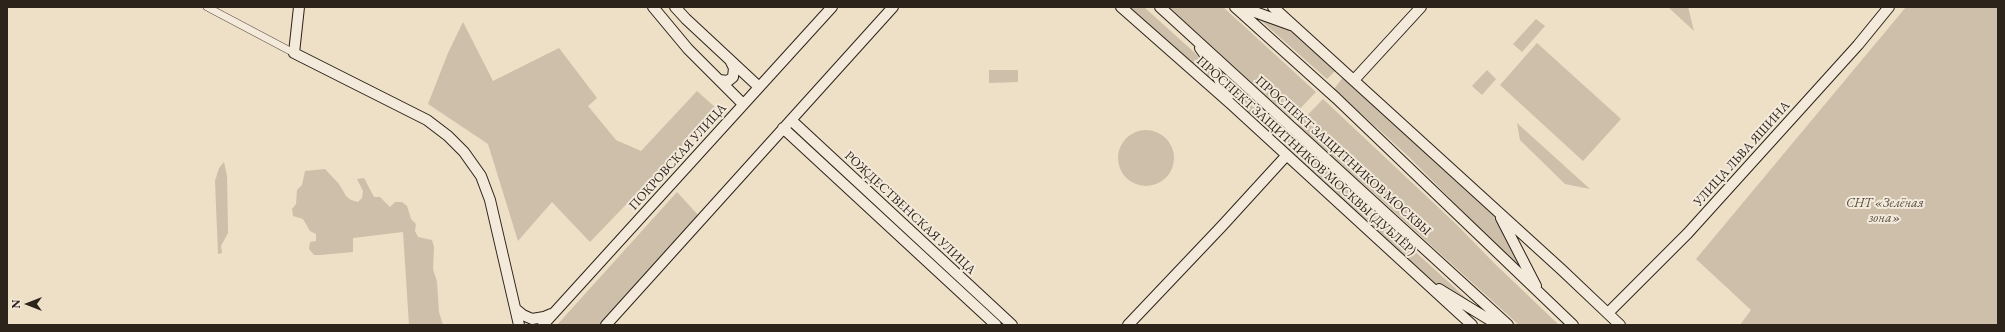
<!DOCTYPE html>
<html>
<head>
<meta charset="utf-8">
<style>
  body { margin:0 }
  #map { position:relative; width:2005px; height:332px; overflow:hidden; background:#eedfc7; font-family:"EB Garamond",serif }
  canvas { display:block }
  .frame { position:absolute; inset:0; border:8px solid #2c231a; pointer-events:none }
  .north { position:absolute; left:8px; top:284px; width:40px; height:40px; -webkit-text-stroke:3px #f4eadb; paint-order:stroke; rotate:270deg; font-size:11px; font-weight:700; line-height:16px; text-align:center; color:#2c231a }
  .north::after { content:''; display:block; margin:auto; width:14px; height:18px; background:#2c231a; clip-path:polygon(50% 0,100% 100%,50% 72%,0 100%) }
</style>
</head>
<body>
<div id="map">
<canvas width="2005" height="332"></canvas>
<div class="frame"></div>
<div class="north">N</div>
</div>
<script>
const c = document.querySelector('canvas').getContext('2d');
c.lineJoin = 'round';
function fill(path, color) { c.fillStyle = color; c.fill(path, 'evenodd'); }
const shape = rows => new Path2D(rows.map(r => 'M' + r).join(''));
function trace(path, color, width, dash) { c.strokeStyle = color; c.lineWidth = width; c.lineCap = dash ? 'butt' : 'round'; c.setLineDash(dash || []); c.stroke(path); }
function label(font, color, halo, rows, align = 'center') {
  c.font = font + ' "EB Garamond",serif'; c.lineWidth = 4; c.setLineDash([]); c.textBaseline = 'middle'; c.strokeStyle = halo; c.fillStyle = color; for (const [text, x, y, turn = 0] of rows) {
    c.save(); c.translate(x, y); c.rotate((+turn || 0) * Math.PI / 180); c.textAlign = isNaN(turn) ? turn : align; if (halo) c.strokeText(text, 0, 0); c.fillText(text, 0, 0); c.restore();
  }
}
const green = shape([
  [1127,7,1144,7,1195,53,1205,65,1215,86],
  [1169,7,1223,7,1316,92,1291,118],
  [1668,7,1688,7,1694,31],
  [1906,7,1998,7,1998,325,1740,325,1751,310,1696,259],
  [1258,18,1291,29,1335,71,1327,79],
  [1536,19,1545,26,1522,52,1513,44],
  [463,22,493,81,559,48,597,98,588,106,616,140,641,151,697,91,716,108,666,163,590,242,552,202,518,241,488,144,428,104,448,53],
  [1537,43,1621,119,1583,161,1500,85],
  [989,70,1018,70,1018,82,989,83],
  [1487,70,1496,79,1482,95,1472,86],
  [1219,72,1280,130,1273,137,1232,101],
  [1343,77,1494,215,1526,275,1408,156,1334,89],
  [1323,99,1457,225,1493,262,1559,325,1519,325,1298,125],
  [1517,123,1590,189,1565,184,1520,140],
  '1118 158a28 28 0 1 1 56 0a28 28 0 1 1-56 0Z',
  [1287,135,1478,309,1423,277,1279,145],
  [224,162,227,176,228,233,221,246,222,253,218,254,215,181,219,168],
  [325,169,339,184,346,196,351,200,358,202,362,198,363,191,357,179,364,178,374,197,380,197,390,207,395,202,402,202,407,206,411,219,416,224,415,231,418,237,432,240,434,247,433,269,437,282,439,312,443,325,409,325,403,232,353,238,353,252,320,255,314,255,309,249,310,242,316,241,316,234,310,231,303,219,293,216,292,209,296,204,297,190,302,185,305,171],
  [677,192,699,216,599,325,557,325]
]);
const street = shape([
  [207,7,294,53]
]);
const secondary = shape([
  [299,7,294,53,427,120,448,136,464,152,481,176,490,200,519,325],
  [653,7,688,49,743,104],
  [675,7,686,19,759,87],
  [1121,7,1231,104,1472,325],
  [1160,7,1508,325],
  [1235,7,1336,98,1573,325],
  [1241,7,1291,25],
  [1273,7,1562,270,1620,325],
  [1200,48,1210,62,1228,97],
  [719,80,728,81,733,77,734,68,731,62],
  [1354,80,1421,7],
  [791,120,1012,325],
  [783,128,996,325],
  [1501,218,1536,286],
  [1439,289,1498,325],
  [517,310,523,315,532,319,544,317,551,314],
  [1608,313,1688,233,1858,45,1889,7],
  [543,325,832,7],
  [606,325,893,7],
  [1128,325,1222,226,1286,156]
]);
const streetNames = [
  ["УЛИЦА ЛЬВА ЯШИНА",1742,154,-48],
  ["ПРОСПЕКТ ЗАЩИТНИКОВ МОСКВЫ (ДУБЛЁР)",1306,156,42],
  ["ПРОСПЕКТ ЗАЩИТНИКОВ МОСКВЫ",1343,156,42],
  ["ПОКРОВСКАЯ УЛИЦА",678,157,-48],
  ["РОЖДЕСТВЕНСКАЯ УЛИЦА",910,213,43]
];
const parkNames = [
  ["СНТ «Зелёная",1885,203],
  ["зона»",1885,218]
];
fill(green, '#cdbfaa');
trace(street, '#5c5245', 8);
trace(secondary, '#2c231a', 12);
trace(street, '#f4eadb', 7);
trace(secondary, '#f4eadb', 10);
label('13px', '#2c231a', '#f4eadb', streetNames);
label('italic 13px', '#544a3e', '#f4eadb', parkNames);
</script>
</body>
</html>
